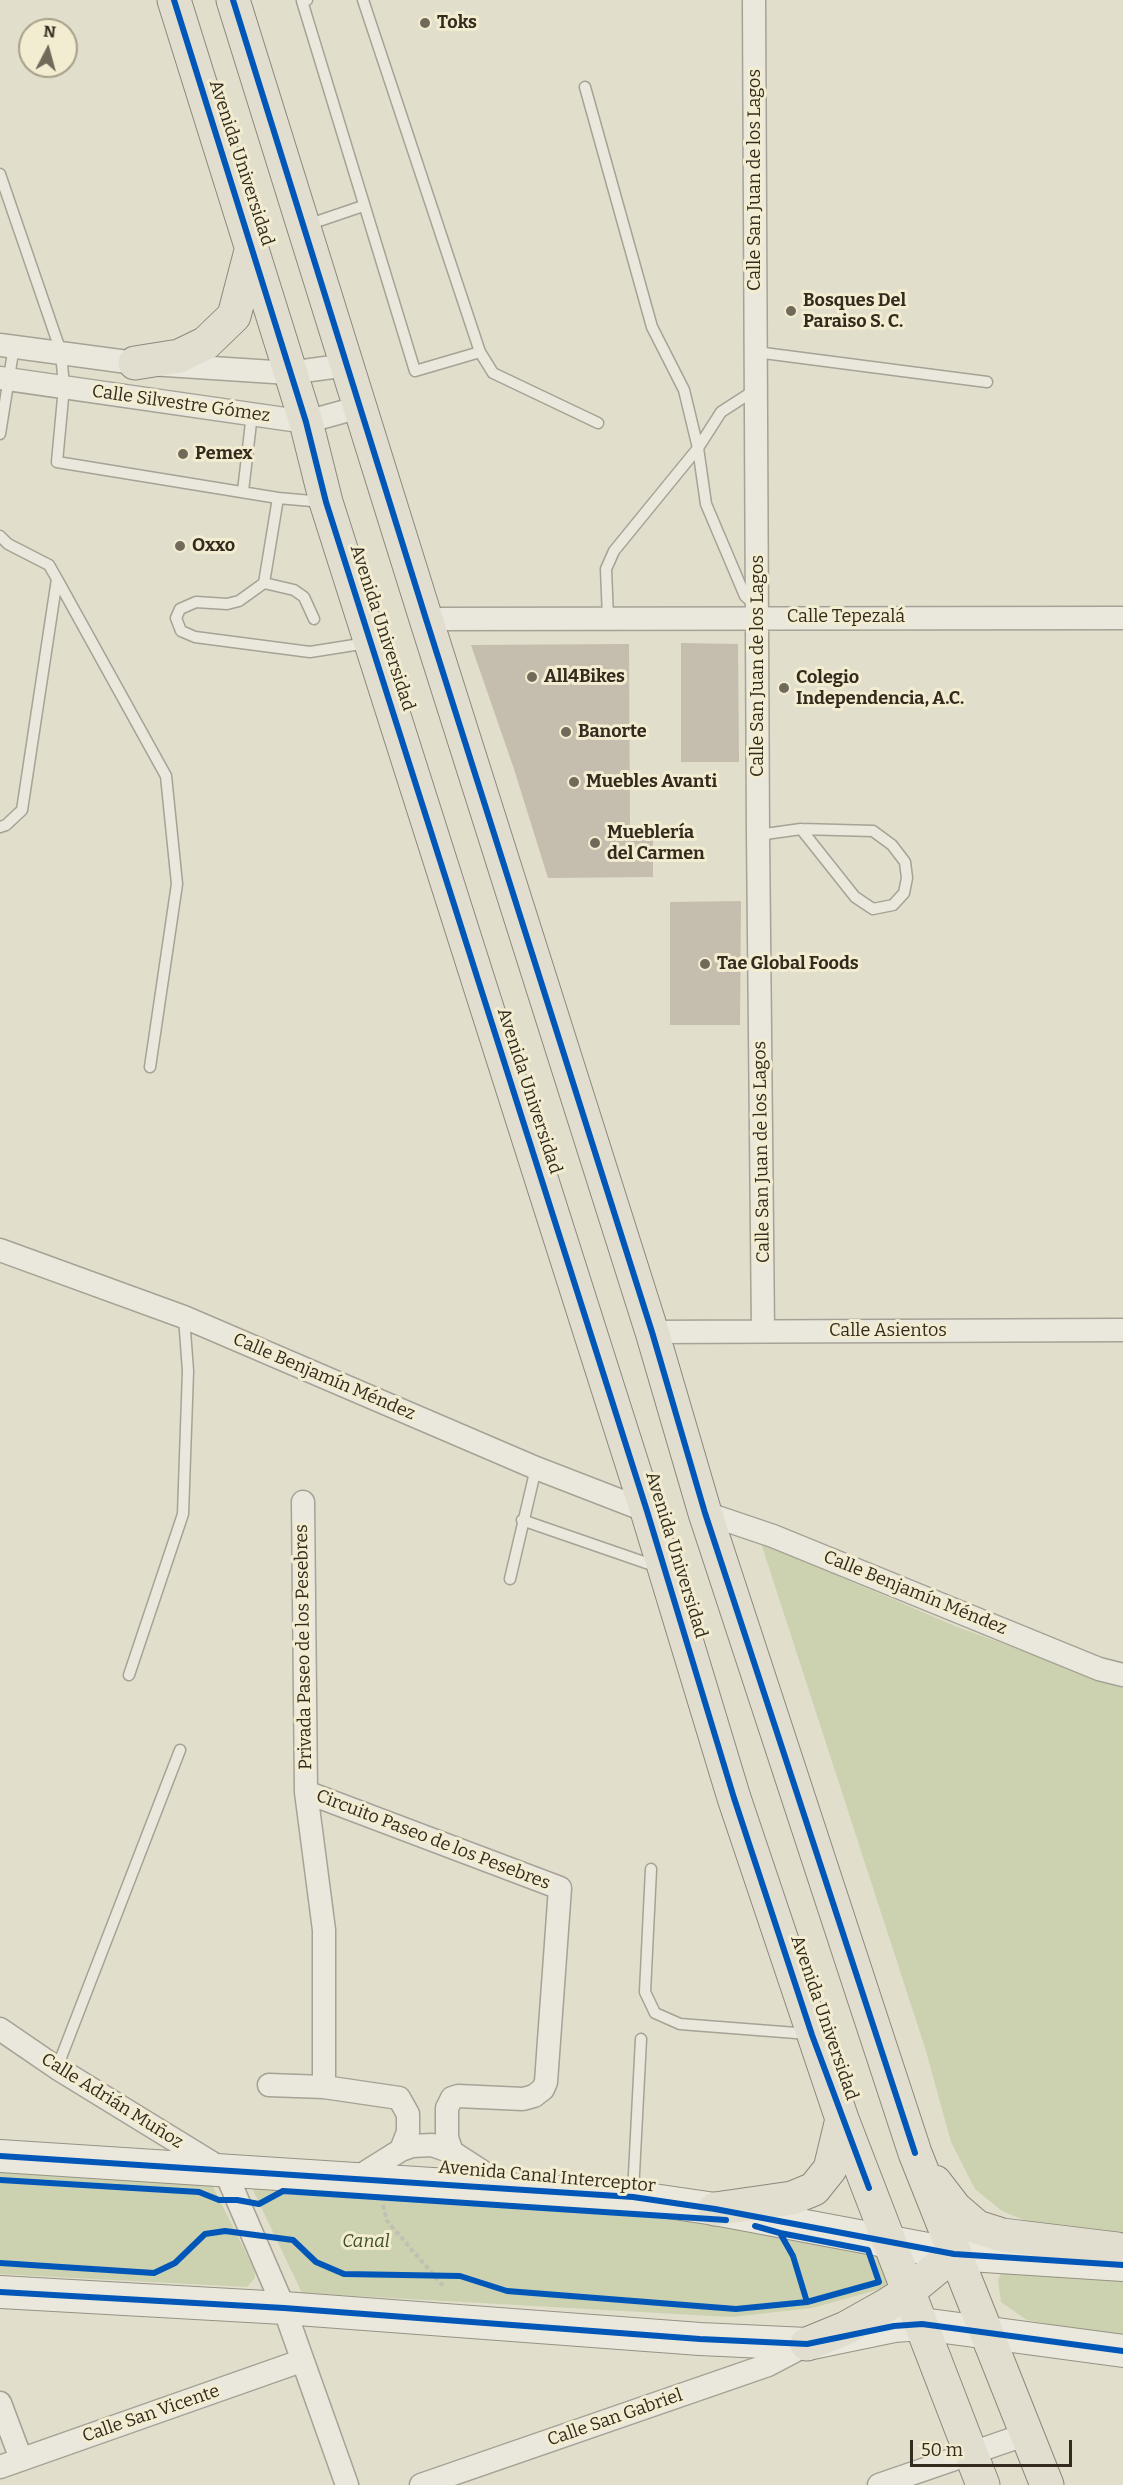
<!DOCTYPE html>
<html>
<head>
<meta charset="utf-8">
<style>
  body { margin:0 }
  #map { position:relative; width:1123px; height:2485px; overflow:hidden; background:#e1decc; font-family:Bitter,serif }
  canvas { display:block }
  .north { position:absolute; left:18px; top:18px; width:60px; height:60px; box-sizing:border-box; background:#f2edd1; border:2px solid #a69f89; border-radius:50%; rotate:6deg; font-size:16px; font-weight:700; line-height:24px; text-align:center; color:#342b1e }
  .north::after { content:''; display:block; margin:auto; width:21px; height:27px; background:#716a5b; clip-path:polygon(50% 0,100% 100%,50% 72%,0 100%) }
  .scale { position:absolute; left:910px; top:2440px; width:162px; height:27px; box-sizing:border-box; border:3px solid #342b1e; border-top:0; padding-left:8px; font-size:18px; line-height:21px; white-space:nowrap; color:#342b1e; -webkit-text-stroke:4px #f2edd1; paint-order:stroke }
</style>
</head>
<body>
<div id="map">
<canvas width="1123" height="2485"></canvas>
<div class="north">N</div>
<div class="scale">50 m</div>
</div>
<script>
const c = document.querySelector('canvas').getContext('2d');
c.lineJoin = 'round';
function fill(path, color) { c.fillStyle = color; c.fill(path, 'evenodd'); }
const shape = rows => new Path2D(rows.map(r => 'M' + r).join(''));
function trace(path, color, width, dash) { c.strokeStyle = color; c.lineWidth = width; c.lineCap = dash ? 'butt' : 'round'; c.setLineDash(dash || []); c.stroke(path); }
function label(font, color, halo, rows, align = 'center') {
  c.font = font + ' Bitter,serif'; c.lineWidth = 6; c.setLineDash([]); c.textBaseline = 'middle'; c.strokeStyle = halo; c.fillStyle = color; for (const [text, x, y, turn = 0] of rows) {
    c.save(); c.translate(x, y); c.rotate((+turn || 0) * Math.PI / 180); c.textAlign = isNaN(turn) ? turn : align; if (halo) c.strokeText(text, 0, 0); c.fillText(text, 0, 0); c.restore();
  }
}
const green = shape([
  [761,1543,955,1626,1123,1688,1123,2233,1039,2226,1002,2211,975,2189,951,2142,926,2051],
  [0,2167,209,2179,254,2269,255,2278,247,2287,0,2274],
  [260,2180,657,2207,878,2242,891,2286,812,2308,731,2317,302,2293,253,2190],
  [1003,2267,1123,2272,1123,2338,1027,2320,1001,2302,998,2281]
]);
const building = shape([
  [681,643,738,644,739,762,681,762],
  [629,644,630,832,653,831,653,877,548,878,513,766,471,645],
  [741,901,740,1025,670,1025,670,902]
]);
const path = shape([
  [383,2205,387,2221,444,2287]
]);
const lane = shape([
  [307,0,302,1,415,371,480,352],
  [363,0,480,352,493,373,598,423],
  [585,87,652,327,684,390,698,448,706,504,745,596,756,606],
  [0,174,61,352,64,387,57,462,278,498,323,502],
  [307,225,363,206],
  [756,352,987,382],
  [0,434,14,346],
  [243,491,252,414],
  [278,498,264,583,239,601,227,604,196,602,180,609,176,618,181,631,195,637,310,652,367,643],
  [0,536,8,544,49,565,57,579,22,810,6,825,0,827],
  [57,579,166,776,177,884,150,1067],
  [264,583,294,590,304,597,314,619],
  [608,618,606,569,614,551,698,448,721,412,755,390],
  [758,835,801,829,873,831,892,845,905,862,907,878,904,893,893,905,873,909,855,897,801,829],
  [522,1520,658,1567],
  [510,1579,536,1468],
  [129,1675,183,1514,188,1371,184,1317],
  [651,1869,645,1992,655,2013,680,2024,809,2034],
  [57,2068,180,1750],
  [633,2193,641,2039]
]);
const street = shape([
  [754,0,758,835,763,1331],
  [0,345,135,363,289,373,347,365],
  [0,378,306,422,360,407],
  [426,619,1123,618],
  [0,1250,184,1317,536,1468,647,1511],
  [652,1332,1123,1330],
  [303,1502,306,1792,324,1930,324,2087],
  [705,1513,773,1536,1099,1669,1123,1675],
  [306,1792,560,1888,546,2082,543,2089,534,2096,523,2099,458,2096,452,2098,447,2108,447,2138,452,2152,506,2187],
  [0,2029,57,2068,225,2171,284,2308,347,2485],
  [269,2085,324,2087,399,2098,408,2114,408,2132,401,2150,358,2177],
  [401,2150,412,2146,432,2145,452,2152],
  [0,2403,21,2459],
  [0,2467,301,2361],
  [421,2485,768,2365,806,2345],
  [879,2485,1027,2434]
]);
const secondary = shape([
  [0,2156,633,2197,715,2209,954,2254,1123,2265],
  [0,2292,284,2308,700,2339,807,2344,894,2326,922,2324,1123,2351]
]);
const primary = shape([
  [174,0,306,422,326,502,647,1511,734,1798,842,2119,983,2485],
  [233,0,426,619,652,1332,705,1513,915,2153,1047,2485],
  [135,363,179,356,206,343,234,316,252,247],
  [935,2182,955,2208,977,2227,1002,2235,1117,2249,1123,2252],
  [715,2209,792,2198,814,2189,830,2169,842,2119],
  [807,2344,846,2328,887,2305,909,2291,954,2254]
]);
const cycleway = shape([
  [174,0,306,422,326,502,647,1511,734,1798,812,2035,869,2188],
  [233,0,426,619,652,1332,705,1513,915,2153],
  [0,2156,633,2197,715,2209,954,2254,1123,2265],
  [0,2180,199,2192,219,2200,237,2200,259,2204,283,2191,726,2220],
  [755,2226,780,2233,793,2256,807,2302,879,2282,868,2250,780,2233],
  [0,2263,154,2273,175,2263,205,2234,225,2231,293,2240,316,2262,344,2274,460,2276,507,2291,736,2309,807,2302],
  [0,2292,284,2308,700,2339,807,2344,894,2326,922,2324,1123,2351]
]);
const markers = [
  [425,23,6,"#716a5b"],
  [791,311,6,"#716a5b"],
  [183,454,6,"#716a5b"],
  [180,546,6,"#716a5b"],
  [532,677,6,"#716a5b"],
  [784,688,6,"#716a5b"],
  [566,732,6,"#716a5b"],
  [574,782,6,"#716a5b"],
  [595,843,6,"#716a5b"],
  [705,964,6,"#716a5b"]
];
const poiNames = [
  ["Toks",437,23],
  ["Bosques Del",803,301],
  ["Paraiso S. C.",803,322],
  ["Pemex",195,454],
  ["Oxxo",192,546],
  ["All4Bikes",544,677],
  ["Colegio",796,678],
  ["Independencia, A.C.",796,699],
  ["Banorte",578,732],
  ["Muebles Avanti",586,782],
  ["Mueblería",607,833],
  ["del Carmen",607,854],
  ["Tae Global Foods",717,964]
];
const streetNames = [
  ["Avenida Universidad",241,163,72],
  ["Calle San Juan de los Lagos",755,180,-90],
  ["Calle Silvestre Gómez",181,404,8],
  ["Calle Tepezalá",846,617],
  ["Avenida Universidad",382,628,72],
  ["Calle San Juan de los Lagos",758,666,-90],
  ["Avenida Universidad",529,1091,72],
  ["Calle San Juan de los Lagos",762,1152,-91],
  ["Calle Asientos",888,1331],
  ["Calle Benjamín Méndez",324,1377,23],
  ["Avenida Universidad",676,1555,73],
  ["Calle Benjamín Méndez",915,1593,22],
  ["Privada Paseo de los Pesebres",304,1647,-91],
  ["Circuito Paseo de los Pesebres",433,1840,21],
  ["Avenida Universidad",824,2018,71],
  ["Calle Adrián Muñoz",112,2101,32],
  ["Avenida Canal Interceptor",547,2177,5],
  ["Calle San Vicente",151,2414,-19],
  ["Calle San Gabriel",615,2418,-19]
];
const parkNames = [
  ["Canal",366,2242]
];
fill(green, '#ccd1af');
fill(building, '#c5bdad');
trace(lane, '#a6a295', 13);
trace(street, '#a6a295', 25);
trace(secondary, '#969284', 34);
trace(primary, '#8c887c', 35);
trace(path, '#c2bfb4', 4, [4.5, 3]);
trace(lane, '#eae7dd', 10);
trace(street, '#eae7dd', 22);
trace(secondary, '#eae7dd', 32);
trace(primary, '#e1decf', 33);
trace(cycleway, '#0057b8', 6);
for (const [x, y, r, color] of markers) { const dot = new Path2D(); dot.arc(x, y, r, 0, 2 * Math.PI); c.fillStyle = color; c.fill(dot); trace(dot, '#f2edd1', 2); }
label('bold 18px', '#342b1e', '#f2edd1', poiNames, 'left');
label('18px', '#342b1e', '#f2edd1', streetNames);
label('italic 18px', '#3f4f26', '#f2edd1', parkNames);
</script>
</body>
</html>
